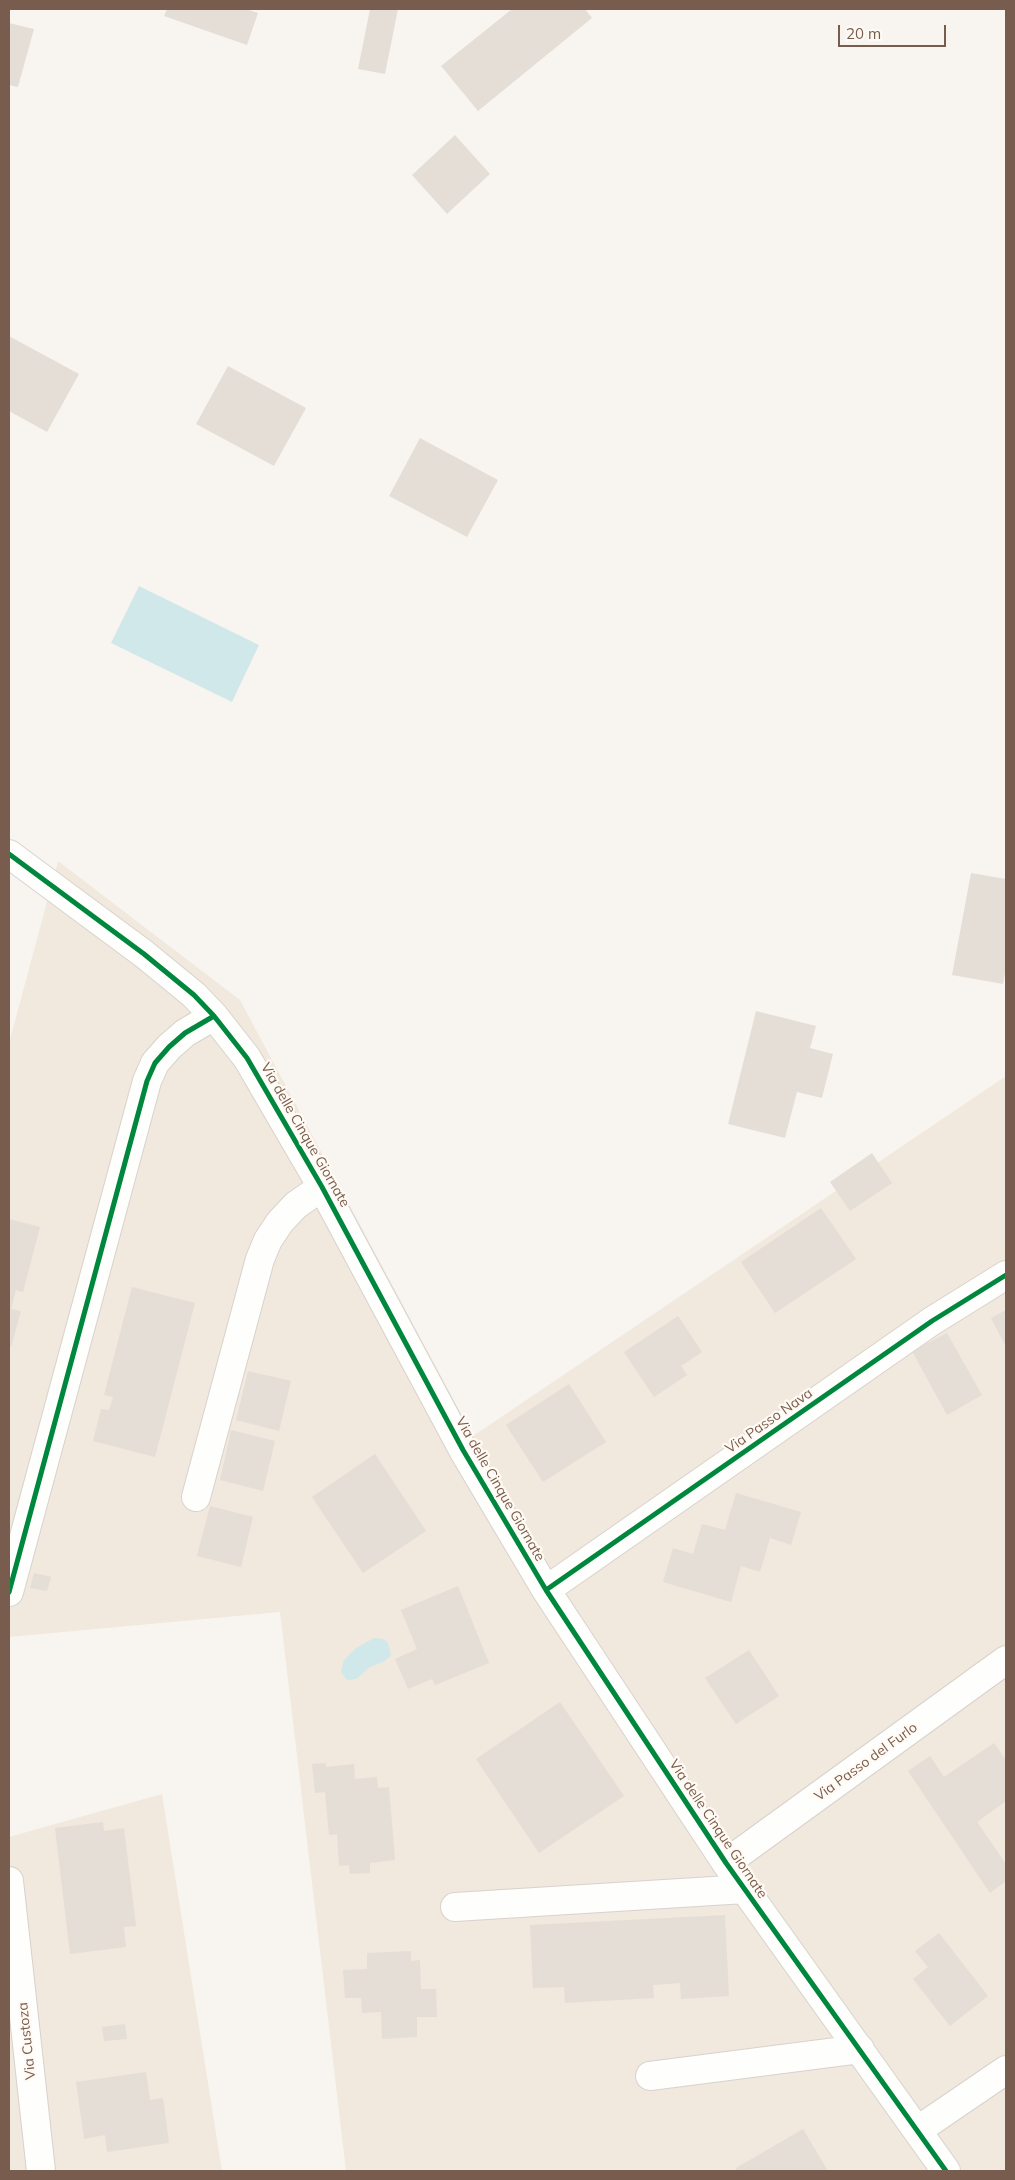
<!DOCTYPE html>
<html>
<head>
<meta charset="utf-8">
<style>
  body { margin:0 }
  #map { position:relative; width:1015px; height:2180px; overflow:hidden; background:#f8f5f0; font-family:Mulish,sans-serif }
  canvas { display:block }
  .frame { position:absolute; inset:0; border:10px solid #785c4e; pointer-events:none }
  .scale { position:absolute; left:838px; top:25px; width:108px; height:22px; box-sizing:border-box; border:2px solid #785c4e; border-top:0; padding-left:6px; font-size:15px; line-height:18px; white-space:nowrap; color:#785c4e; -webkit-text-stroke:4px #fffaf3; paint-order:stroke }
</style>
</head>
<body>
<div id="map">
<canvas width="1015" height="2180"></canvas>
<div class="frame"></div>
<div class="scale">20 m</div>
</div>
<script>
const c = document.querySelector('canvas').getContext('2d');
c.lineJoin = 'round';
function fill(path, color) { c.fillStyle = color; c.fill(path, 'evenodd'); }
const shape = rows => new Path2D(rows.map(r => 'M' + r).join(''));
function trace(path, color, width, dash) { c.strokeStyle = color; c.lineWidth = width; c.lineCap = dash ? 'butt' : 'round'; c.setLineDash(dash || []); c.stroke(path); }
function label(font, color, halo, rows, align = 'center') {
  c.font = font + ' Mulish,sans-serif'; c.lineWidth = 4.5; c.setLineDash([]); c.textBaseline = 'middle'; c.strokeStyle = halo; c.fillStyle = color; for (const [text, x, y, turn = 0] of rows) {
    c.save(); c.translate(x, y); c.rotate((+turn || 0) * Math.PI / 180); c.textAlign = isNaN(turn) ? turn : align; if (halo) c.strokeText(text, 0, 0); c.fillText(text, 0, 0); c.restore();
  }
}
const residential = shape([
  [58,861,240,1000,473,1436,1006,1076,1006,2171,346,2171,280,1612,9,1637,9,1043],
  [162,1794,222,2171,9,2171,9,1837]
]);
const water = shape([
  [139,586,259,645,232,702,111,643],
  [374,1638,384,1639,388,1643,391,1655,385,1661,370,1667,356,1679,347,1680,341,1672,344,1660,356,1648]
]);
const building = shape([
  [167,9,246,9,258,13,247,45,164,16],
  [370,9,398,9,385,74,358,69],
  [512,9,585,9,592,18,478,111,441,66],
  [9,23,34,29,18,87,9,85],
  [455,135,490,174,447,214,412,175],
  [9,336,79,374,47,432,9,411],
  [228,366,306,408,274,466,196,424],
  [420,438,498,480,467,537,389,496],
  [971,873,1006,879,1006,968,1003,984,952,975],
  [756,1011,816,1026,810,1048,833,1054,822,1098,797,1092,785,1138,728,1124],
  [872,1153,892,1183,850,1211,830,1182],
  [821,1208,856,1259,775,1313,741,1262],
  [9,1219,40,1227,23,1292,16,1290,11,1309,21,1311,11,1347,9,1346],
  [132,1287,195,1303,155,1457,93,1441,101,1409,109,1410,113,1397,104,1395],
  [1006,1310,1006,1347,991,1318],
  [678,1316,702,1352,681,1366,687,1375,654,1397,624,1352],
  [947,1333,982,1395,947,1415,912,1351],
  [248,1371,291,1381,279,1431,236,1420],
  [569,1384,606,1442,543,1482,506,1425],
  [231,1430,275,1441,263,1491,220,1480],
  [375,1454,426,1531,363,1573,312,1497],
  [736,1493,801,1512,791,1545,770,1538,760,1572,741,1566,731,1602,663,1582,673,1548,693,1554,702,1524,725,1530],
  [210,1506,253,1517,241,1567,197,1556],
  [34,1573,51,1577,47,1591,30,1588],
  [458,1586,489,1663,435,1685,432,1679,408,1689,395,1659,417,1649,401,1610],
  [749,1650,779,1696,736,1724,705,1678],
  [560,1702,624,1796,539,1853,476,1759],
  [994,1743,1006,1760,1006,1801,977,1822,1006,1864,1006,1881,990,1893,908,1771,930,1756,944,1777],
  [326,1763,326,1767,354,1764,355,1779,377,1777,378,1788,389,1787,395,1860,370,1863,370,1873,350,1874,349,1865,339,1866,337,1834,329,1835,325,1792,315,1793,312,1764],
  [103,1822,104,1831,124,1828,136,1926,124,1927,126,1947,70,1954,55,1828],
  [725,1915,729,1996,681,1999,680,1983,653,1985,654,1998,565,2003,564,1987,533,1988,530,1925],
  [939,1933,988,1996,950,2026,913,1979,928,1967,915,1951],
  [411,1951,411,1961,420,1960,421,1989,436,1989,437,2017,417,2017,417,2037,382,2039,381,2012,362,2013,361,1998,345,1998,343,1970,367,1969,367,1953],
  [125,2024,127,2039,104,2041,102,2027],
  [146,2072,150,2100,163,2098,169,2143,107,2152,105,2135,84,2139,76,2082],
  [803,2129,828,2171,737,2171,736,2168]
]);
const minor = shape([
  [9,854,144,954,194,995,214,1016,247,1058,322,1187,463,1450,546,1590,726,1863,946,2171],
  [196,1497,260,1259,268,1240,280,1222,296,1205,322,1187],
  [546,1590,932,1321,1006,1275],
  [9,1592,147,1081,155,1063,169,1047,185,1033,214,1016],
  [726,1863,1006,1660],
  [9,1881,41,2171],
  [455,1907,745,1889],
  [650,2076,860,2049],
  [918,2130,1006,2070]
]);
const cycleway = shape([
  [9,854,144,954,194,995,214,1016,247,1058,322,1187,463,1450,546,1590,726,1863,946,2171],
  [546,1590,932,1321,1006,1275],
  [9,1592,147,1081,155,1063,169,1047,185,1033,214,1016]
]);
const streetNames = [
  ["Via delle Cinque Giornate",305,1135,60],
  ["Via Passo Nava",769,1421,-35],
  ["Via delle Cinque Giornate",500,1489,60],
  ["Via Passo del Furlo",866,1762,-36],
  ["Via delle Cinque Giornate",718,1829,56],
  ["Via Custoza",27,2041,-96]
];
fill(residential, '#f1e8de');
fill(water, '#d1e8ea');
fill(building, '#e5ded7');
trace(minor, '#d8d2cd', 30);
trace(minor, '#fefefd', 28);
trace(cycleway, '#00873e', 5);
label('14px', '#785c4e', '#fffaf3', streetNames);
</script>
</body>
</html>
